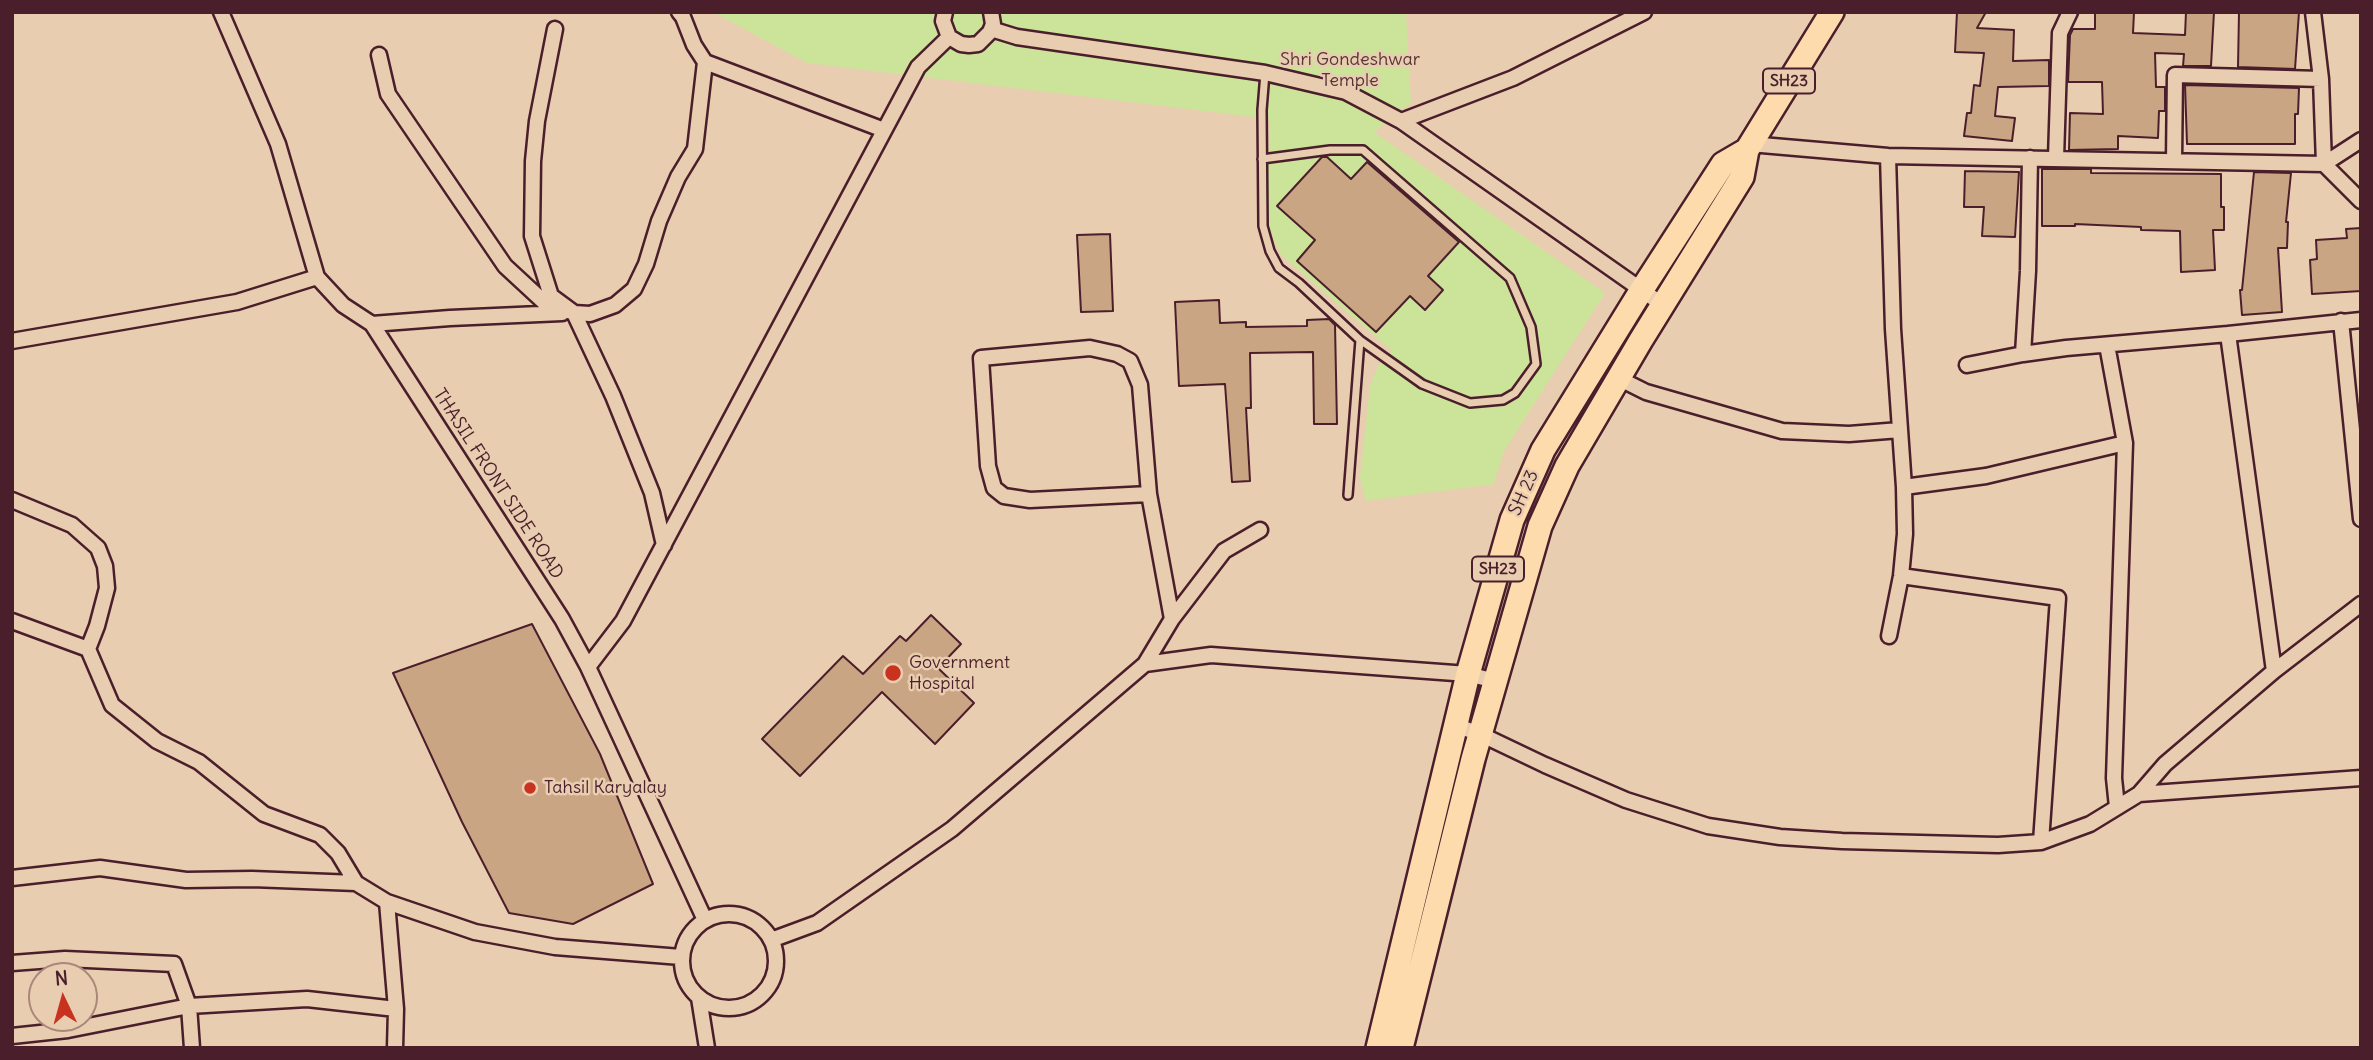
<!DOCTYPE html>
<html>
<head>
<meta charset="utf-8">
<style>
  body { margin:0 }
  #map { position:relative; width:2373px; height:1060px; overflow:hidden; background:#e9cdb0; font-family:Delius,sans-serif }
  canvas { display:block }
  .frame { position:absolute; inset:0; border:14px solid #4a1f2b; pointer-events:none }
  .north { position:absolute; left:28px; top:962px; width:70px; height:70px; box-sizing:border-box; background:#e9cdb0; border:2px solid #a9877b; border-radius:50%; rotate:355deg; font-size:19px; font-weight:700; line-height:28px; text-align:center; color:#4a1f2b }
  .north::after { content:''; display:block; margin:auto; width:24px; height:32px; background:#c8321e; clip-path:polygon(50% 0,100% 100%,50% 72%,0 100%) }
</style>
</head>
<body>
<div id="map">
<canvas width="2373" height="1060"></canvas>
<div class="frame"></div>
<div class="north">N</div>
</div>
<script>
const c = document.querySelector('canvas').getContext('2d');
c.lineJoin = 'round';
function fill(path, color) { c.fillStyle = color; c.fill(path, 'evenodd'); }
const shape = rows => new Path2D(rows.map(r => 'M' + r).join(''));
function trace(path, color, width, dash) { c.strokeStyle = color; c.lineWidth = width; c.lineCap = dash ? 'butt' : 'round'; c.setLineDash(dash || []); c.stroke(path); }
function label(font, color, halo, rows, align = 'center') {
  c.font = font + ' Delius,sans-serif'; c.lineWidth = 5; c.setLineDash([]); c.textBaseline = 'middle'; c.strokeStyle = halo; c.fillStyle = color; for (const [text, x, y, turn = 0] of rows) {
    c.save(); c.translate(x, y); c.rotate((+turn || 0) * Math.PI / 180); c.textAlign = isNaN(turn) ? turn : align; if (halo) c.strokeText(text, 0, 0); c.fillText(text, 0, 0); c.restore();
  }
}
const green = shape([
  [713,12,1406,12,1411,103,1374,132,1605,293,1504,451,1494,484,1366,501,1360,478,1370,386,1378,366,1392,351,1281,255,1266,222,1270,119,807,63]
]);
const building = shape([
  [1957,12,1986,12,1977,28,2014,30,2013,61,2049,60,2049,86,1998,87,1995,116,2015,118,2012,141,1964,136,1967,113,1971,113,1974,85,1980,86,1984,53,1955,52,1957,12],
  [2095,12,2134,12,2133,33,2185,35,2186,12,2214,12,2211,66,2183,66,2184,54,2155,53,2156,87,2165,87,2165,111,2159,111,2158,138,2118,136,2118,149,2069,150,2070,113,2103,114,2102,82,2068,82,2070,35,2073,29,2095,29,2095,12],
  [2239,12,2299,12,2295,69,2238,67,2239,12],
  [2185,85,2299,88,2298,114,2295,114,2295,144,2187,144,2185,85],
  [1322,157,1327,157,1351,179,1367,162,1459,242,1428,276,1443,290,1425,310,1410,296,1376,332,1297,261,1315,240,1277,206,1322,157],
  [2042,169,2091,169,2091,173,2221,174,2221,207,2224,207,2224,230,2213,230,2215,270,2181,272,2180,231,2141,230,2141,227,2075,224,2075,226,2042,226,2042,169],
  [1965,171,2019,172,2015,237,1982,236,1984,207,1964,207,1965,171],
  [2254,172,2291,173,2286,222,2288,222,2287,248,2278,248,2282,312,2242,315,2240,290,2242,290,2254,172],
  [2361,228,2361,291,2312,294,2310,260,2317,259,2316,240,2347,238,2346,229,2361,228],
  [1110,234,1113,311,1081,312,1077,235,1110,234],
  [1219,300,1220,323,1246,322,1246,327,1307,326,1307,320,1329,319,1335,325,1337,424,1314,424,1313,352,1250,353,1251,408,1246,408,1250,481,1232,482,1225,384,1179,386,1175,302,1219,300],
  [931,615,961,644,938,668,974,703,935,744,882,692,800,776,762,739,843,656,863,674,900,636,906,641,931,615],
  [532,624,600,754,653,884,573,924,509,913,462,822,393,673,532,624]
]);
const lane = shape([
  [1265,73,1262,110,1263,226,1270,251,1279,268,1299,283,1360,340,1348,495],
  [1262,159,1330,150,1363,150,1510,278,1531,327,1536,364,1515,393,1503,400,1470,403,1422,384,1360,340]
]);
const street = shape([
  [221,12,278,144,317,277],
  [945,12,943,21,949,37,961,44,969,45,978,44,990,32,993,24,991,12],
  [2313,12,2321,79],
  [555,29,537,121,533,161,532,236,551,296,574,313,613,396,652,493,664,545],
  [991,29,1017,37,1265,73,1346,92,1401,121,1663,305],
  [379,55,388,94,505,266,545,303,574,313,590,314,615,305,634,289,646,264,659,221,678,177,695,149,705,62,694,45,683,17,679,12],
  [705,62,884,130],
  [1401,121,1513,78,1644,12],
  [1750,144,1888,156,2324,164,2361,201],
  [1888,156,1893,329,1904,487,1905,534,1901,576,1889,636],
  [2030,158,2028,271,2023,354,2066,348,2228,334,2361,320],
  [2056,158,2060,33,2070,12],
  [2174,161,2175,75,2321,79,2324,164,2361,140],
  [2341,321,2361,519],
  [372,324,562,619,588,667],
  [2228,334,2274,671],
  [12,341,237,302,317,277,343,305,372,324,450,318,562,313],
  [2107,345,2125,443,2114,778,2117,807],
  [1967,365,2023,354],
  [1618,378,1646,392,1782,431,1849,434,1900,430],
  [1904,487,1986,476,2125,443],
  [1149,494,1030,500,1004,496,994,488,988,466,981,358,1090,348,1117,354,1130,361,1140,385,1149,494,1172,619],
  [12,500,72,525,98,548,105,566,107,588,97,626,88,649,112,705,157,741,199,762,264,814,320,835,338,853,356,883,387,902,475,932,555,947,681,957],
  [1901,576,2058,598,2041,842],
  [12,621,88,649],
  [1145,664,1172,619,1224,551,1260,530],
  [1455,725,1480,734,1545,765,1626,800,1708,826,1780,837,1842,841,1998,845,2041,842,2090,824,2139,794,2361,778],
  [2139,794,2165,764,2274,671,2361,604],
  [12,878,100,868,186,880,252,879,356,883],
  [387,902,396,1009,395,1048],
  '682 961a47 47 0 1 1 94 0a47 47 0 1 1-94 0Z',
  [705,920,588,667,623,621,918,67,949,37],
  [771,940,817,923,952,829,1145,664,1211,655,1468,674,1495,681],
  [12,963,65,959,174,964,189,1006,192,1048],
  [699,998,707,1048],
  [12,1036,68,1030,189,1006,307,999,396,1009]
]);
const primary = shape([
  [1378,1048,1468,674,1512,520,1543,450,1641,291,1723,164,1747,150,1832,12],
  [1401,1048,1473,759,1540,526,1567,466,1641,340,1742,177,1747,150]
]);
const markers = [
  [893,673,9,"#c8321e"],
  [530,788,7,"#c8321e"]
];
const shields = [
  [1789,81,52],
  [1498,569,52]
];
const shieldNames = [
  ["SH23",1789,81],
  ["SH23",1498,569]
];
const parkNames = [
  ["Shri Gondeshwar",1350,60],
  ["Temple",1350,81]
];
const streetNames = [
  ["THASIL FRONT SIDE ROAD",498,484,57],
  ["SH 23",1524,493,-66]
];
const poiNames = [
  ["Government",909,663],
  ["Hospital",909,684],
  ["Tahsil Karyalay",544,788]
];
fill(green, '#cbe49a');
fill(building, '#caa584');
trace(building, '#4a1f2b', 2);
trace(lane, '#4a1f2b', 12);
trace(street, '#4a1f2b', 19);
trace(primary, '#4a1f2b', 28);
trace(lane, '#e9cdb0', 7);
trace(street, '#e9cdb0', 14);
trace(primary, '#fedbac', 23);
for (const [x, y, r, color] of markers) { const dot = new Path2D(); dot.arc(x, y, r, 0, 2 * Math.PI); c.fillStyle = color; c.fill(dot); trace(dot, '#e9cdb0', 2.5); }
for (const [x, y, w] of shields) { const box = new Path2D(); box.roundRect(x - w / 2, y - 12.5, w, 25, 5); c.fillStyle = '#e9cdb0'; c.fill(box); trace(box, '#4a1f2b', 2); }
label('bold 16px', '#4a1f2b', null, shieldNames);
label('18px', '#573336', '#e9cdb0', parkNames);
label('18px', '#4a1f2b', '#e9cdb0', streetNames);
label('18px', '#4a1f2b', '#e9cdb0', poiNames, 'left');
</script>
</body>
</html>
